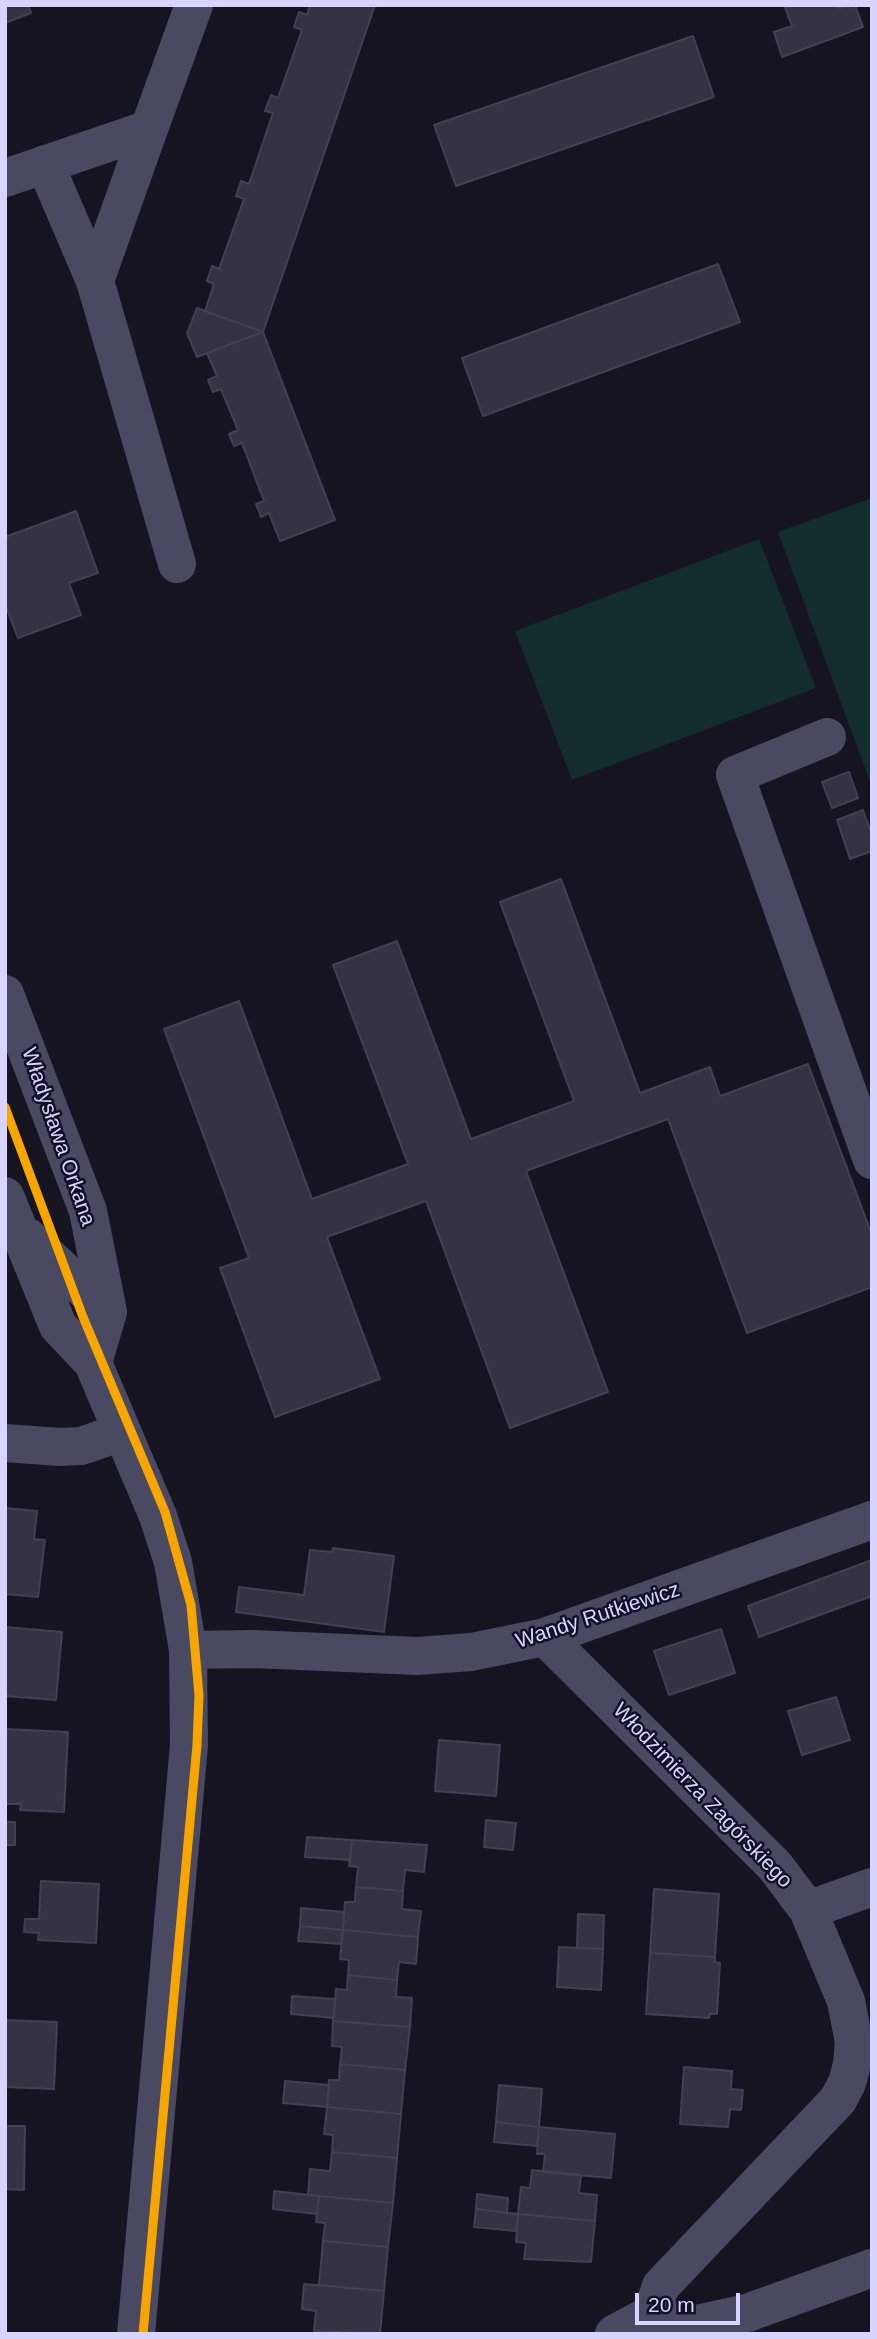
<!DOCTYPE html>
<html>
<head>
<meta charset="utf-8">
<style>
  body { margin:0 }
  #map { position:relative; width:877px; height:2339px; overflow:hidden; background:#161421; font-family:Helvetica,sans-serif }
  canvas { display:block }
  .frame { position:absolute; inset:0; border:7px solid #d9d4ff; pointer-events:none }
  .scale { position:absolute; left:635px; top:2293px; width:105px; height:32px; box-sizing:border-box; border:4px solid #d9d4ff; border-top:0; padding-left:9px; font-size:21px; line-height:24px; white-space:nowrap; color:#d9d4ff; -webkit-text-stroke:5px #130f26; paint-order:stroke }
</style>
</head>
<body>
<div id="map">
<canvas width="877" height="2339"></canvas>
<div class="frame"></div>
<div class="scale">20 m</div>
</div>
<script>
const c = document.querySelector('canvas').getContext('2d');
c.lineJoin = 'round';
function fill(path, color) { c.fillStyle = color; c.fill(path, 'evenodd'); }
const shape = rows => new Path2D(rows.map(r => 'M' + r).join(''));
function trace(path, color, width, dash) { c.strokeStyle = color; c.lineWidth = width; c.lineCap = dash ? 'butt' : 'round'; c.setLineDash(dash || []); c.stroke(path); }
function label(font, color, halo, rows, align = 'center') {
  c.font = font + ' Helvetica,sans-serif'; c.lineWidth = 5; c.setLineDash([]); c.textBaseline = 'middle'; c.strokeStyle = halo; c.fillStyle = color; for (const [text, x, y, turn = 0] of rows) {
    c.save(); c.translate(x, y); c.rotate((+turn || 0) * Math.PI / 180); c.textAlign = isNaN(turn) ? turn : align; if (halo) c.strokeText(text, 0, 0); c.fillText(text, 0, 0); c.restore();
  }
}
const green = shape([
  [872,498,872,787,778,532],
  [759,539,816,688,572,780,515,631]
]);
const building = shape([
  [5,5,28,5,31,13,5,23,5,5],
  [310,5,375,5,263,332,205,311,214,284,207,281,212,266,219,269,244,199,236,196,241,181,249,184,273,113,265,111,271,95,278,98,302,30,294,27,299,12,307,15,310,5],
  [784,5,838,5,839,8,855,5,863,27,782,57,774,32,792,26,784,5],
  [693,36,714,97,456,186,434,125,693,36],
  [718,264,740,322,483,416,462,358,718,264],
  [197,308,205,311,263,332,197,357,187,333,197,308],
  [263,332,335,520,280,541,269,513,261,517,256,504,264,501,242,443,234,446,229,434,238,430,221,389,213,392,208,380,217,376,207,353,263,332],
  [76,511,98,573,69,583,81,615,18,638,5,604,5,537,76,511],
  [849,772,858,798,832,808,822,782,849,772],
  [863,810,872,835,872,851,850,859,837,820,863,810],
  [561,879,640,1093,710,1067,720,1096,808,1064,872,1235,872,1287,747,1333,668,1119,526,1171,608,1392,510,1428,426,1201,327,1237,380,1379,275,1417,220,1268,249,1258,164,1029,239,1001,312,1199,408,1164,333,965,397,941,471,1139,574,1101,500,902,561,879],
  [5,1508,37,1511,34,1539,45,1540,38,1597,5,1594,5,1508],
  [333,1548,394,1556,384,1632,236,1612,239,1587,304,1595,310,1550,332,1552,333,1548],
  [872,1560,872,1596,759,1637,748,1606,872,1560],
  [5,1627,62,1632,56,1700,5,1696,5,1627],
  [721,1629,735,1673,669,1695,654,1651,721,1629],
  [836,1697,850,1740,802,1755,788,1711,836,1697],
  [5,1729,68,1732,64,1812,20,1810,21,1804,5,1804,5,1729],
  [439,1740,500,1745,496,1796,435,1791,439,1740],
  [486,1820,516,1823,513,1850,484,1847,486,1820],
  [5,1822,15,1822,15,1845,5,1845,5,1822],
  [307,1837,352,1840,350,1860,305,1857,307,1837],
  [352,1840,427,1845,424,1872,405,1870,403,1891,356,1887,358,1867,349,1866,352,1840],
  [41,1881,99,1884,96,1943,38,1940,39,1933,24,1932,25,1919,39,1919,41,1881],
  [356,1887,403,1891,402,1909,421,1911,418,1937,343,1930,345,1902,355,1902,356,1887],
  [654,1889,719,1894,715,1957,650,1953,654,1889],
  [301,1908,344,1912,343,1930,300,1926,301,1908],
  [578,1914,604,1915,603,1949,577,1948,578,1914],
  [300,1926,343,1930,341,1944,298,1941,300,1926],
  [343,1930,418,1937,416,1964,399,1962,397,1980,348,1975,349,1960,340,1959,343,1930],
  [559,1947,603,1949,601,1990,557,1987,559,1947],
  [650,1953,715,1957,715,1962,720,1963,717,2014,710,2014,709,2018,646,2014,650,1953],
  [348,1975,397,1980,396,1997,412,1998,410,2027,333,2021,336,1989,347,1990,348,1975],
  [292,1996,335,1999,334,2018,291,2014,292,1996],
  [5,2020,57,2022,54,2089,5,2087,5,2020],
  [333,2021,410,2027,405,2070,340,2064,342,2047,332,2046,333,2021],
  [340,2064,405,2070,401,2114,327,2107,329,2080,339,2080,340,2064],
  [684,2067,732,2071,731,2089,743,2090,741,2110,730,2109,728,2127,680,2124,684,2067],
  [285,2081,329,2085,327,2107,283,2103,285,2081],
  [499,2085,542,2089,539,2127,496,2122,499,2085],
  [327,2107,401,2114,397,2158,332,2152,333,2135,324,2134,327,2107],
  [496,2122,539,2127,537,2146,494,2142,496,2122],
  [5,2126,25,2126,24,2190,5,2189,5,2126],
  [539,2127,615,2134,611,2178,543,2172,545,2154,537,2154,539,2127],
  [332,2152,397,2158,393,2203,308,2195,310,2169,330,2171,332,2152],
  [532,2170,581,2175,579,2193,597,2195,595,2221,518,2214,521,2187,530,2188,532,2170],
  [274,2191,319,2196,317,2214,273,2209,274,2191],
  [477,2194,508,2198,507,2213,476,2209,477,2194],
  [319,2196,393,2203,388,2247,323,2241,325,2223,316,2222,319,2196],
  [476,2209,518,2214,516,2231,474,2227,476,2209],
  [518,2214,595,2221,591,2262,524,2259,526,2243,516,2242,518,2214],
  [323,2241,388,2247,384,2291,319,2285,323,2241],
  [304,2284,384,2291,380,2334,314,2331,316,2311,302,2309,304,2284]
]);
const minor = shape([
  [45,164,95,281,149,129],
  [5,178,149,129,194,5],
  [95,281,177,564],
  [827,737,735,775,872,1160],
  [5,994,88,1211,108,1312,93,1363],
  [5,1196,58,1326,93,1363,158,1516,173,1562,188,1650,189,1745,136,2334],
  [28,1237,108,1312],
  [5,1443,60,1447,81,1446,122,1432],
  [545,1637,775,1866,808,1910,846,2001,854,2042,852,2064,847,2083,838,2100,661,2286,651,2314,614,2334],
  [188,1650,253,1649,417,1656,471,1652,545,1637,872,1520],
  [808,1910,872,1887],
  [651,2314,696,2324,747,2313,872,2268]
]);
const tram1 = shape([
  [5,1107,83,1317,165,1512,191,1605,199,1695,197,1745,143,2334]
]);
const streetNames = [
  ["Władysława Orkana",58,1137,71],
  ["Wandy Rutkiewicz",598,1616,-18],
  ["Włodzimierza Zagórskiego",702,1796,46]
];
fill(green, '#132c2d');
fill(building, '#343243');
trace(building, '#433f54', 2);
trace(minor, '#4a4962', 38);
trace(tram1, '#f7a600', 9);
label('21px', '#d9d4ff', '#130f26', streetNames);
</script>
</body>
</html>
